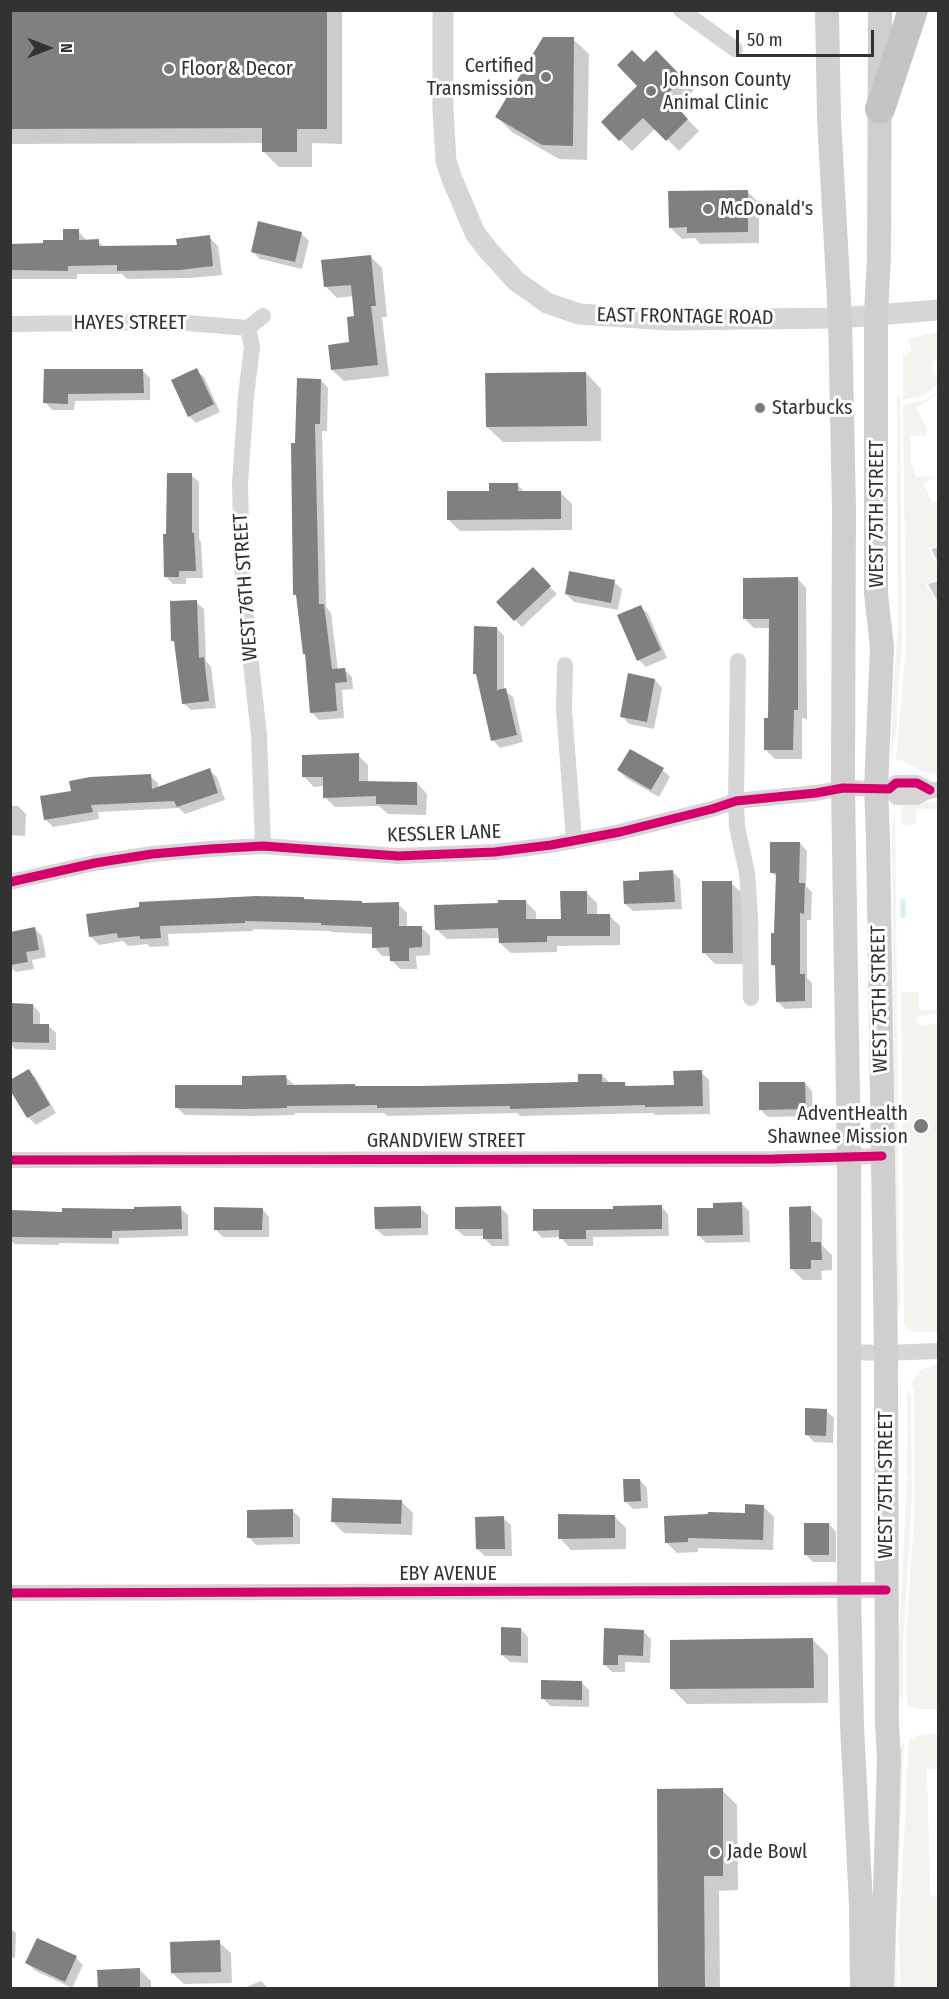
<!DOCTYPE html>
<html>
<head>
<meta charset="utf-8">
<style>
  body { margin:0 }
  #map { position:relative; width:949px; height:1999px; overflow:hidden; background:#fff; font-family:"Fira Sans Condensed",sans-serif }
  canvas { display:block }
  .frame { position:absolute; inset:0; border:12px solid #323232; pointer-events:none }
  .north { position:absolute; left:18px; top:18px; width:60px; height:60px; -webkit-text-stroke:4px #fff; paint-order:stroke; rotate:90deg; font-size:16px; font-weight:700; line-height:24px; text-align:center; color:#323232 }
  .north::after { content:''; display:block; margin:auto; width:21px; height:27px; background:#323232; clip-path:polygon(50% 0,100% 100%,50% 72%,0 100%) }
  .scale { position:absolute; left:736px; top:30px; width:138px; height:27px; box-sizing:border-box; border:3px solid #323232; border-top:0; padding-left:8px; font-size:18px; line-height:21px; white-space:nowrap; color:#323232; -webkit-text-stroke:4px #fff; paint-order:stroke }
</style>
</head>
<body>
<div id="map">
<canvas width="949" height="1999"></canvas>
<div class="frame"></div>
<div class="north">N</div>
<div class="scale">50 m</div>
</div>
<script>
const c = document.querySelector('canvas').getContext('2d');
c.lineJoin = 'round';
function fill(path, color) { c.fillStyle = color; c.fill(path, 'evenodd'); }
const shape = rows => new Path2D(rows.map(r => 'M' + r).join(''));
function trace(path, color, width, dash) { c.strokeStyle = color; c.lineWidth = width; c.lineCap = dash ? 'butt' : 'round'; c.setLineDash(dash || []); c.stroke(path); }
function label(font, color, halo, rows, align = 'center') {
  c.font = font + ' "Fira Sans Condensed",sans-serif'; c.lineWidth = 6; c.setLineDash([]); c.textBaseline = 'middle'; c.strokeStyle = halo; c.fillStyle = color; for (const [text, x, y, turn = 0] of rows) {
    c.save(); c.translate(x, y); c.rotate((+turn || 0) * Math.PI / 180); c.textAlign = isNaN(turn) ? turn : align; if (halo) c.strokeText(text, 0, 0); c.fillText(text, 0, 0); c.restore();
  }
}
const green = shape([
  [938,332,938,359,934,361,932,364,933,373,938,374,938,385,922,396,903,400,903,354,912,351,908,339],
  [938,391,938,394,916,407,927,429,926,434,925,436,911,436,911,464,916,477,934,476,934,477,923,484,933,503,938,500,938,545,929,549,938,565,938,579,926,584,938,605,938,774,924,772,904,761,896,760,906,644,903,405,926,400],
  [897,396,900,396,902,642,897,704,897,727,891,761,892,708,898,626],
  [911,802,938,802,938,809,916,809,916,824,901,825,901,805],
  [895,811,900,1310,896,1310,892,826],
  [901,992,919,992,919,1010,938,1010,938,1016,933,1014,921,1015,917,1018,916,1021,918,1024,922,1025,938,1023,938,1332,912,1332,907,1328,904,1322],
  [938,1364,938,1709,920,1709,908,1705,907,1697,907,1625,915,1504,914,1394,911,1383,921,1370],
  [907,1389,911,1396,912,1495,903,1643,903,1700,899,1693,899,1638,907,1482,909,1479,907,1475],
  [938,1734,938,1769,927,1769,930,1895,938,1896,938,1988,900,1988,899,1933,909,1739,919,1735],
  [904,1742,896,1933,897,1988,893,1988,900,1749]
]);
const shadow = shape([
  [10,10,342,10,342,144,312,143,312,167,279,167,264,152,264,143,10,144],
  [573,39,589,54,587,160,559,159,512,132,497,117],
  [656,52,694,90,676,108,699,131,679,151,656,128,632,151,603,122,639,86,645,64],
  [747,191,759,203,759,243,700,244,695,238,682,239,670,227],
  [78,231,87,241,98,241,105,248,179,247,209,237,218,246,222,275,189,278,127,279,122,274,77,274,77,279,10,279,10,245,45,245,65,241],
  [301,233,309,241,302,269,260,259,252,251],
  [370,256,382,268,387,317,382,317,389,376,344,381,332,370,351,344,356,318,353,296,337,298,326,287],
  [196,370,204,377,220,412,196,423,189,416],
  [45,371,143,371,150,378,150,400,75,401,74,410,52,410,45,402],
  [586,373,601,389,601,441,503,442,487,427],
  [321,380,328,388,327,431,322,431,326,607,331,613,338,670,345,670,352,677,353,689,342,690,344,718,319,720,312,713,307,656,298,598,295,594,297,444],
  [191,475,199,482,199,539,201,542,203,578,186,578,186,584,173,584,166,577,167,535],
  [517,484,525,493,560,492,572,504,572,530,460,531,448,519,490,492],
  [938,547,938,562,931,549],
  [533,570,557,594,522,627,498,602],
  [797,578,806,588,807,719,802,718,802,759,775,759,765,749,770,720,771,628,754,628,745,619],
  [938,581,938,602,928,584],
  [614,582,622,589,618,610,574,602,566,594],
  [196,602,204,609,206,661,211,667,216,708,191,710,183,703,176,643,173,640],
  [641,607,648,614,667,658,646,667,639,660],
  [497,628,504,636,504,690,513,697,523,742,500,748,493,740,478,676,475,673],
  [655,680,662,688,654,729,629,724,622,716],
  [358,755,368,765,368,782,417,783,427,794,426,815,388,814,379,806,335,807,325,797,324,786,314,787,304,777],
  [209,770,217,777,225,800,185,814,179,808,98,812,99,819,53,827,45,819,150,776,158,783,158,788],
  [619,770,663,770,670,777,659,797,626,778],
  [10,806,18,806,26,814,25,836,10,835],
  [800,843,807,851,806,886,812,892,811,920,807,920,807,978,812,983,812,1008,785,1009,777,1001,777,969,772,964,778,878,771,872],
  [673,872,680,879,682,909,633,911,625,904,641,881],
  [731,883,743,894,744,964,715,964,704,953],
  [586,892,597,903,597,915,609,915,620,926,620,945,557,946,557,952,511,953,500,943,500,938,447,939,436,929,499,904,525,901,536,912,536,921,562,920],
  [304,898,306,901,363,905,398,904,407,913,407,928,421,927,430,936,430,955,416,956,417,969,400,969,391,960,391,956,382,956,374,947,373,934,332,932,330,931,253,929,253,931,168,934,169,946,150,947,147,944,128,946,123,941,99,945,90,936],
  [35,929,42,936,46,957,32,960,34,969,16,972,10,967,10,933],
  [10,1005,33,1005,40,1013,40,1025,49,1026,56,1033,56,1050,15,1049,10,1044],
  [29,1071,36,1078,56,1113,36,1125,28,1117],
  [701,1072,709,1080,710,1114,655,1115,653,1113,520,1116,517,1113,387,1116,384,1113,295,1113,295,1115,252,1116,185,1115,176,1107,244,1087,286,1077,294,1085,355,1085,357,1088,580,1084,602,1075,610,1083,624,1083,628,1087,676,1086],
  [805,1083,812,1091,813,1116,768,1117,761,1110],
  [742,1204,749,1211,750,1242,706,1243,699,1236,714,1209],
  [661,1206,668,1214,669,1236,593,1237,593,1246,568,1246,561,1237,542,1238,535,1230,615,1210],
  [180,1208,188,1215,188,1236,119,1238,119,1244,59,1243,59,1245,14,1244,10,1240,10,1211,64,1213],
  [420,1208,428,1215,428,1235,384,1236,376,1229],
  [501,1208,508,1215,509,1246,492,1246,485,1239,485,1236,464,1236,456,1229],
  [810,1208,822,1219,822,1245,832,1255,832,1270,821,1271,822,1280,803,1280,791,1268],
  [262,1209,269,1217,269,1237,223,1237,215,1229],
  [826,1411,834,1418,833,1443,814,1442,806,1434],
  [640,1480,647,1488,648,1508,633,1509,625,1501],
  [401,1501,413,1513,412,1535,344,1533,333,1522],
  [763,1506,774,1517,773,1550,698,1548,698,1552,677,1553,666,1542,746,1515],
  [292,1510,300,1518,300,1544,256,1545,249,1537],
  [614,1516,626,1528,626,1549,571,1550,560,1538],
  [503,1518,511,1525,512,1556,485,1556,477,1549],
  [829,1524,836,1532,836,1562,813,1562,805,1554],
  [521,1629,528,1637,528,1663,510,1662,502,1655],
  [643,1631,651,1639,650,1663,625,1662,625,1672,612,1672,604,1664],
  [813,1640,828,1655,828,1703,687,1704,672,1689],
  [581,1682,589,1690,589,1707,550,1706,543,1698],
  [722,1790,737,1805,738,1890,719,1891,720,1988,660,1988],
  [10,1928,16,1933,15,1958,10,1957],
  [219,1942,231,1953,232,1983,184,1984,172,1973],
  [76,1958,83,1965,72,1988,34,1970,27,1962],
  [139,1969,151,1981,151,1988,99,1988],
  [261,1981,268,1988,244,1988]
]);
const stream = shape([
  [903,901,903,916]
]);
const building = shape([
  [10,10,327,10,327,129,297,129,297,152,262,152,262,128,10,129],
  [543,37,574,37,573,146,542,145,495,117],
  [632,50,644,62,656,50,683,78,666,95,688,119,666,141,643,118,619,141,601,122,637,86,617,65],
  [748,190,748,232,687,233,687,227,669,228,668,191],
  [258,221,302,232,295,262,251,252],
  [63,229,79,229,79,240,99,239,99,246,177,245,176,239,210,235,213,266,180,270,117,271,117,265,68,266,68,271,10,270,10,244,43,243,43,240,63,240],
  [371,255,376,306,371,306,378,365,331,370,328,345,349,342,347,317,354,316,351,285,324,287,321,260],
  [197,368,214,404,188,417,171,380],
  [44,369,143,369,144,393,68,394,68,404,43,403],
  [586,372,587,426,486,427,485,373],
  [297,378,321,379,320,424,315,424,319,604,324,604,332,669,345,668,347,682,335,683,337,711,310,713,305,654,303,654,296,595,293,595,291,443,295,443],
  [167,473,192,473,192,533,194,533,196,571,179,571,179,577,164,577,163,534,166,534],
  [489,483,518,483,518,491,561,491,561,519,447,520,447,491,489,491],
  [533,567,551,586,514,621,496,602],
  [569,571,615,580,611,603,565,594],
  [798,577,798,710,794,710,793,750,764,750,764,718,768,718,769,619,743,619,743,578],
  [197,600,199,658,204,657,209,701,182,704,174,641,171,641,170,601],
  [641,605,661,650,637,661,617,615],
  [474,626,497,627,497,690,506,688,517,735,491,741,476,674,473,674],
  [628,673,655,679,647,722,620,717],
  [630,749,664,768,651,790,617,770],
  [359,753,359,781,417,782,417,805,376,804,376,796,323,798,323,777,302,777,302,755],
  [210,768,218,793,177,807,174,801,91,805,93,812,44,820,40,796,71,791,69,781,90,777,151,774,152,789],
  [770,842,800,842,799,883,805,883,804,914,800,913,800,974,805,974,805,1001,776,1002,775,965,771,965,771,933,774,933,776,873,770,873],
  [673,870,675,902,624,904,623,881,639,880,639,872],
  [702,881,732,881,733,953,702,953],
  [560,891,587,891,587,914,610,914,610,936,547,936,547,942,499,943,498,928,435,930,434,905,498,903,498,900,526,900,526,919,561,919],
  [256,896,304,897,304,899,362,901,362,903,399,902,399,926,422,926,422,947,409,948,409,961,390,961,389,947,372,948,372,927,321,925,321,923,245,921,245,923,160,926,161,938,140,939,140,936,118,938,117,933,89,937,86,914,139,907,139,902],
  [35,927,39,950,26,952,28,962,10,965,10,932],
  [10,1003,33,1004,33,1024,49,1024,49,1043,10,1042],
  [29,1069,50,1105,27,1118,10,1090,10,1080],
  [702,1070,703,1106,645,1107,645,1105,510,1109,510,1106,377,1108,377,1105,287,1106,287,1108,243,1109,175,1108,175,1085,242,1085,242,1076,286,1075,287,1085,355,1084,355,1086,421,1086,578,1082,578,1074,602,1074,602,1082,625,1082,625,1086,674,1085,673,1071],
  [759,1082,805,1082,806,1109,759,1110],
  [742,1202,743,1235,697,1236,697,1208,713,1208,713,1203],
  [662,1205,662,1229,586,1230,586,1239,559,1239,559,1230,533,1231,533,1209,613,1209,613,1206],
  [181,1206,182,1229,112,1231,112,1238,10,1237,10,1210,62,1212,62,1208,134,1209,134,1207],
  [421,1206,421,1228,375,1229,374,1207],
  [501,1206,502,1239,483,1239,483,1229,455,1229,455,1207],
  [811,1206,811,1242,821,1242,822,1260,811,1260,811,1269,790,1269,789,1207],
  [214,1207,263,1208,262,1230,214,1230],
  [805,1408,827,1409,826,1436,805,1435],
  [623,1479,640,1479,641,1501,624,1502],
  [332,1498,402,1500,401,1524,331,1522],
  [745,1504,764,1505,763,1540,688,1538,688,1542,665,1543,664,1516,708,1514,708,1512,745,1513],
  [293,1509,293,1537,247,1538,247,1510],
  [558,1514,615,1515,615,1538,558,1539],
  [504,1516,505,1549,476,1549,475,1517],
  [804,1523,829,1523,829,1555,804,1555],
  [501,1627,521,1628,521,1656,501,1655],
  [604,1628,644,1630,643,1656,618,1655,618,1665,603,1665],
  [813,1638,814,1688,670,1689,670,1640],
  [541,1680,582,1681,582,1700,541,1699],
  [723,1788,723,1876,704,1876,705,1989,658,1989,657,1789],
  [37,1938,77,1956,65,1982,25,1963],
  [220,1940,221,1972,171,1973,170,1942],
  [140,1968,140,1989,98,1989,97,1970]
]);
const minor = shape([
  [681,10,735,49],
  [10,324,175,322,248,328],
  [248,328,252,347,246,396,240,484,242,566,247,628,259,735,263,846],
  [248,328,263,316],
  [738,661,736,801,737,827,747,873,750,916,751,998],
  [565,665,564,710,574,841],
  [889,789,897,797,916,797,930,790,938,790],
  [10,882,95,863,152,854,210,849,263,846,398,856,495,852,551,845,620,832,712,809,736,801,816,793,843,788,889,789,896,783,917,783,930,790],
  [10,1160,774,1159,882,1156],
  [849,1352,886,1353,938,1351],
  [10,1593,886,1590]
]);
const tertiary = shape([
  [443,10,443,110,446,161,452,179,475,233,488,250,516,281,547,303,579,314,669,320,840,318,938,310]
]);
const secondary = shape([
  [827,10,829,118,840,318,844,508,843,788,849,1158,849,1591,852,1725,861,1905,862,1988],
  [880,10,879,256,876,315,876,594,882,647,876,788,878,839,886,1353,887,1724,889,1759,882,1988]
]);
const motorway = shape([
  [880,109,913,10]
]);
const cycleway = shape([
  [10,882,95,863,152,854,210,849,263,846,398,856,495,852,551,845,620,832,712,809,736,801,816,793,843,788,889,789,896,783,917,783,930,790],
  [10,1160,774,1159,882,1156],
  [10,1593,886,1590]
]);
const markers = [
  [169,69,6,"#7a7a7a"],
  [546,77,6,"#7a7a7a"],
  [651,91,6,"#7a7a7a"],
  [708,209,6,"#7a7a7a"],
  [760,408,6,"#7a7a7a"],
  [921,1126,8,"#7a7a7a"],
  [715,1852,6,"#7a7a7a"]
];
const poiNames = [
  ["Certified",534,66,"right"],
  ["Transmission",534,89,"right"],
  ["Floor & Decor",181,69],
  ["Johnson County",663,80],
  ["Animal Clinic",663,103],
  ["McDonald's",720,209],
  ["Starbucks",772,408],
  ["AdventHealth",908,1114,"right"],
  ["Shawnee Mission",908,1137,"right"],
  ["Jade Bowl",727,1852]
];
const streetNames = [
  ["EAST FRONTAGE ROAD",685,317,1],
  ["HAYES STREET",130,323],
  ["WEST 75TH STREET",877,514,-90],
  ["WEST 76TH STREET",246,587,-94],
  ["KESSLER LANE",444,834,-2],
  ["WEST 75TH STREET",880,999,-91],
  ["GRANDVIEW STREET",446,1141],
  ["WEST 75TH STREET",886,1485,-90],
  ["EBY AVENUE",448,1574]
];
fill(green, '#f2f4ed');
fill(shadow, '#0003');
trace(stream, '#daedf2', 5);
fill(building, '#808080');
trace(minor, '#d6d6d6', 16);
trace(tertiary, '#d6d6d6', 21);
trace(secondary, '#cfcfcf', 24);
trace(motorway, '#c4c4c4', 30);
trace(cycleway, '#d6006c', 9);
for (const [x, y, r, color] of markers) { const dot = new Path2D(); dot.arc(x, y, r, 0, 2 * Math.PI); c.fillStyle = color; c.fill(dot); trace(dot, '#fff', 2); }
label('20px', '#323232', '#fff', poiNames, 'left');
label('20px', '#323232', '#fff', streetNames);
</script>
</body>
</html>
